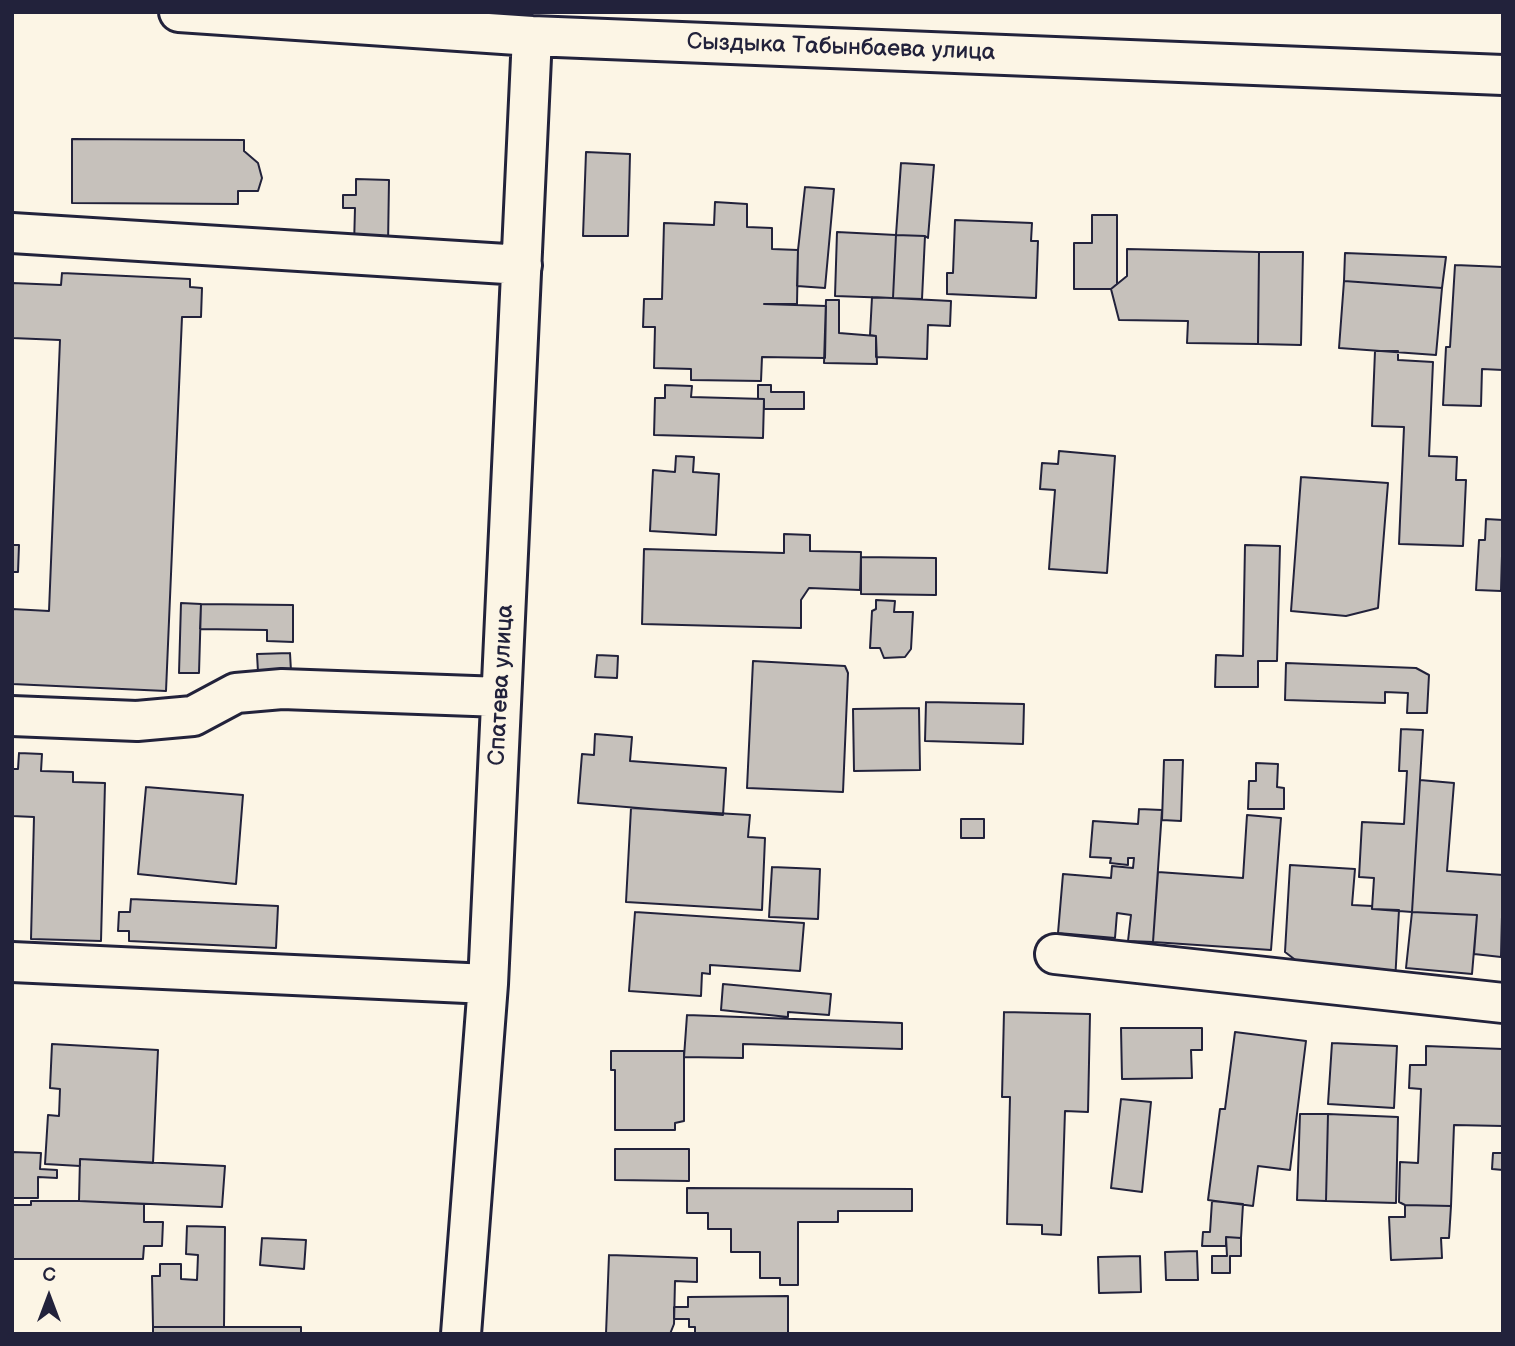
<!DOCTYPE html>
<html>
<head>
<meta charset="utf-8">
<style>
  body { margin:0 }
  #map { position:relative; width:1515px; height:1346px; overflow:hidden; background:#fcf5e5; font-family:"Balsamiq Sans",sans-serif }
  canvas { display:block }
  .frame { position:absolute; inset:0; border:14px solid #22223b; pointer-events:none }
  .north { position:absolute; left:14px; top:1262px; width:70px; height:70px; -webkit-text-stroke:5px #fcf5e5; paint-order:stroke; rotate:0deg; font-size:19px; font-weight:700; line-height:28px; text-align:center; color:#22223b }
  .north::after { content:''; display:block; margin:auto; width:24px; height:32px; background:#22223b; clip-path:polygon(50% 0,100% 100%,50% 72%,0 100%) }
</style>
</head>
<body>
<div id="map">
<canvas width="1515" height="1346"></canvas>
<div class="frame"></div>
<div class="north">С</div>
</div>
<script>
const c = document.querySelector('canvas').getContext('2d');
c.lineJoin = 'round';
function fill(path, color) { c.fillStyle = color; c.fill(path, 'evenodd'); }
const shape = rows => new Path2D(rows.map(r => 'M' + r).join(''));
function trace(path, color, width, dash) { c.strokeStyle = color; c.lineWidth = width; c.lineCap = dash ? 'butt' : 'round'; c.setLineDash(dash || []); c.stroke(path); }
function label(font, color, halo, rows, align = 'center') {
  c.font = font + ' "Balsamiq Sans",sans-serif'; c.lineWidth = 6; c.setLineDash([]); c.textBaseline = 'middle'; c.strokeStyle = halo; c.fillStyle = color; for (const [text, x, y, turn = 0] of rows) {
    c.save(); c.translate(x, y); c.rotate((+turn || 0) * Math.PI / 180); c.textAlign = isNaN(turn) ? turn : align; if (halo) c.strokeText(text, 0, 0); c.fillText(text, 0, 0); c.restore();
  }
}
const building = shape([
  [72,139,244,140,244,151,258,163,262,178,258,191,238,191,238,204,72,203,72,139],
  [586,152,630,154,628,236,583,236,586,152],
  [901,163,934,165,928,238,925,236,896,235,901,163],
  [356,179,389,180,388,246,354,246,355,208,343,208,343,195,356,195,356,179],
  [805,187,834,189,825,288,797,286,798,250,805,187],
  [715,202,747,204,747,227,772,228,772,249,798,250,797,304,764,304,826,306,825,358,762,357,761,381,691,380,691,369,654,368,655,327,643,327,644,299,662,299,664,223,714,225,715,202],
  [1092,215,1117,215,1117,284,1111,289,1074,289,1074,243,1092,243,1092,215],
  [955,220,1032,223,1031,241,1038,241,1036,298,947,294,947,273,953,273,955,220],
  [837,232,896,235,893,298,835,296,837,232],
  [896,235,925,236,922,299,893,298,896,235],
  [1127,249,1259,252,1258,344,1187,343,1188,321,1119,320,1111,289,1127,276,1127,249],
  [1259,252,1303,252,1301,345,1258,344,1259,252],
  [1345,253,1446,257,1442,288,1344,281,1345,253],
  [1455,265,1503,267,1503,370,1482,369,1481,406,1443,405,1446,347,1450,347,1455,265],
  [62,273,190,279,190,287,202,288,201,317,182,317,166,691,12,684,12,609,49,611,60,340,12,338,12,283,61,285,62,273],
  [1344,281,1442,288,1436,355,1339,348,1344,281],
  [872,297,951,301,950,326,928,325,927,359,876,357,876,336,870,335,872,297],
  [826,300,839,300,839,333,876,336,877,364,824,363,826,300],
  [1375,351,1398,351,1398,360,1433,362,1429,456,1457,457,1456,480,1466,480,1463,546,1399,544,1404,427,1372,426,1375,351],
  [665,385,692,386,691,397,764,399,763,438,654,435,655,398,665,398,665,385],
  [758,385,771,385,771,392,804,392,804,409,764,409,764,399,758,399,758,385],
  [1059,451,1115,456,1107,573,1049,569,1055,490,1040,489,1042,463,1058,464,1059,451],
  [676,456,694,457,693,472,719,474,716,535,650,531,653,470,675,472,676,456],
  [1301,477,1388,483,1378,608,1346,616,1291,611,1301,477],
  [1486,519,1503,520,1501,591,1476,590,1479,540,1485,540,1486,519],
  [784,534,810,535,810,551,861,552,860,590,809,588,801,600,801,628,642,624,644,549,784,553,784,534],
  [12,545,19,545,18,572,12,572,12,545],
  [1245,545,1280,546,1277,661,1258,661,1258,687,1215,687,1216,655,1243,656,1245,545],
  [861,557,936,558,936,595,861,594,861,557],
  [876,600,895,601,894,612,913,612,911,649,905,657,884,658,880,648,870,648,872,611,876,609,876,600],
  [181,603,201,604,199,673,179,673,181,603],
  [201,604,293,605,293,642,267,641,267,630,200,629,201,604],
  [290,653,291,671,258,672,257,654,290,653],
  [597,655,618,656,617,678,595,677,597,655],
  [753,661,845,666,848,673,843,792,747,788,753,661],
  [1286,663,1416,668,1429,675,1427,713,1407,713,1408,693,1385,692,1385,703,1285,700,1286,663],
  [926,702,1024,704,1023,744,925,741,926,702],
  [919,708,920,770,854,771,853,709,919,708],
  [1401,729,1423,730,1412,912,1372,909,1374,878,1359,877,1362,822,1404,824,1407,771,1399,771,1401,729],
  [595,734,632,737,630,761,726,768,723,815,578,803,582,754,594,755,595,734],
  [19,753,42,754,41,771,73,772,73,782,105,783,101,941,31,939,34,817,12,816,12,769,18,769,19,753],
  [1164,760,1183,760,1181,821,1162,820,1164,760],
  [1256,763,1278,764,1277,787,1284,788,1284,809,1248,809,1249,781,1256,781,1256,763],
  [1420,780,1454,783,1447,871,1503,875,1501,957,1474,954,1477,915,1412,912,1420,780],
  [146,787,243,795,236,884,138,874,146,787],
  [631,808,750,815,748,837,765,838,762,910,626,902,631,808],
  [1139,809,1162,810,1153,942,1128,941,1131,915,1117,913,1115,938,1058,933,1063,874,1111,878,1112,866,1133,868,1134,858,1128,858,1128,865,1110,863,1111,858,1090,857,1093,821,1138,824,1139,809],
  [1247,815,1281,818,1271,950,1153,942,1158,872,1243,878,1247,815],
  [961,819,984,819,984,838,961,838,961,819],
  [1290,865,1355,869,1352,905,1372,906,1372,909,1399,910,1395,982,1302,965,1285,952,1290,865],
  [772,867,820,869,818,919,769,917,772,867],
  [131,899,278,906,276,948,129,941,129,931,118,931,119,912,130,912,131,899],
  [635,912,804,923,800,971,710,965,710,974,702,973,701,996,629,991,635,912],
  [1412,912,1477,915,1472,974,1406,968,1412,912],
  [723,984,831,994,829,1015,788,1012,788,1017,721,1010,723,984],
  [1004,1012,1090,1014,1088,1112,1065,1111,1061,1235,1042,1234,1042,1225,1007,1224,1010,1097,1002,1097,1004,1012],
  [687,1015,902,1023,902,1049,743,1044,743,1058,684,1057,687,1015],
  [1121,1028,1202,1028,1202,1050,1191,1050,1192,1078,1122,1079,1121,1028],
  [1235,1032,1306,1041,1290,1170,1258,1166,1253,1206,1208,1200,1220,1109,1225,1109,1235,1032],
  [1332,1043,1397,1046,1394,1108,1328,1104,1332,1043],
  [52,1044,158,1050,153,1163,80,1159,80,1166,45,1164,48,1115,59,1116,60,1089,50,1088,52,1044],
  [1426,1046,1503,1049,1503,1126,1454,1125,1451,1206,1405,1205,1399,1202,1400,1162,1418,1163,1421,1089,1409,1088,1410,1065,1426,1065,1426,1046],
  [611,1051,684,1051,684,1121,675,1123,675,1130,615,1130,615,1070,611,1070,611,1051],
  [1121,1099,1151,1102,1142,1192,1111,1188,1121,1099],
  [1300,1114,1328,1114,1326,1201,1297,1200,1300,1114],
  [1328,1114,1398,1117,1396,1203,1326,1201,1328,1114],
  [615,1149,689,1149,689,1181,615,1180,615,1149],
  [12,1152,41,1153,40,1169,57,1170,57,1178,38,1177,38,1198,12,1198,12,1152],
  [1493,1153,1503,1153,1503,1170,1492,1169,1493,1153],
  [80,1159,225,1166,222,1207,79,1201,80,1159],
  [687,1188,912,1189,912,1211,838,1211,838,1222,798,1222,798,1285,780,1285,780,1278,760,1278,760,1252,731,1252,731,1229,708,1229,708,1213,687,1213,687,1188],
  [31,1201,79,1201,144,1204,144,1222,163,1222,162,1246,144,1246,143,1259,12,1259,12,1205,31,1205,31,1201],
  [1212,1201,1243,1204,1241,1238,1226,1237,1226,1246,1202,1246,1203,1232,1210,1232,1212,1201],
  [1405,1205,1451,1206,1449,1238,1441,1238,1442,1258,1391,1260,1389,1217,1405,1217,1405,1205],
  [187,1226,225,1227,224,1327,153,1327,152,1276,160,1276,160,1264,181,1264,181,1279,197,1280,198,1255,186,1254,187,1226],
  [1226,1237,1241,1238,1241,1256,1230,1256,1230,1273,1212,1273,1212,1256,1227,1256,1226,1237],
  [262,1238,306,1240,304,1269,260,1265,262,1238],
  [1197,1251,1198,1280,1166,1280,1165,1252,1197,1251],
  [609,1255,697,1258,697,1282,675,1281,674,1324,670,1334,606,1334,609,1255],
  [1140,1256,1141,1292,1099,1293,1098,1257,1140,1256],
  [788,1296,788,1334,695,1334,695,1327,689,1327,689,1319,674,1319,674,1307,688,1307,688,1297,788,1296],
  [153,1327,301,1327,301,1334,153,1334,153,1327]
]);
const minor = shape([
  [179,12,532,36,1503,75],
  [12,233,522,265],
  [12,716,137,721,193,716,236,693,282,689,501,697],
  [1055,954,1503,1003],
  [12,962,488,984],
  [461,1334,488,984,532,36]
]);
const streetNames = [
  ["Сыздыка Табынбаева улица",841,48,2],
  ["Спатева улица",502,685,-87]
];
fill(building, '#c6c1bb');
trace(building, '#22223b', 2);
trace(minor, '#22223b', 44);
trace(minor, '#fcf5e5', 38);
label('23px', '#22223b', '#fcf5e5', streetNames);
</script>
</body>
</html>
